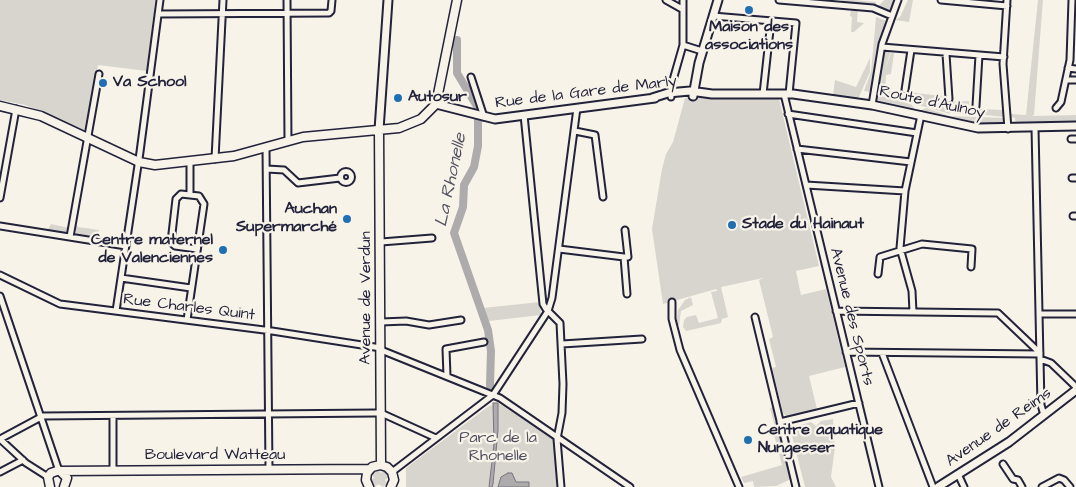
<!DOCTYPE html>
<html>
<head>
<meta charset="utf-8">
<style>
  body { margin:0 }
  canvas { display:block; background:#f7f3e8 }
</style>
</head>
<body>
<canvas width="1076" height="487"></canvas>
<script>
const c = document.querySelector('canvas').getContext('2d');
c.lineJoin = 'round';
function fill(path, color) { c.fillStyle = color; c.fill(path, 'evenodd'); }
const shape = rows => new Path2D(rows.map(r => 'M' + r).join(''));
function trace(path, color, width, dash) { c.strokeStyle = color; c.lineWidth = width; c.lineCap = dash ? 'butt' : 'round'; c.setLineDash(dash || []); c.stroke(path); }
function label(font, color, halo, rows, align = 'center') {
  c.font = font + ' "Architects Daughter",sans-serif'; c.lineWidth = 4.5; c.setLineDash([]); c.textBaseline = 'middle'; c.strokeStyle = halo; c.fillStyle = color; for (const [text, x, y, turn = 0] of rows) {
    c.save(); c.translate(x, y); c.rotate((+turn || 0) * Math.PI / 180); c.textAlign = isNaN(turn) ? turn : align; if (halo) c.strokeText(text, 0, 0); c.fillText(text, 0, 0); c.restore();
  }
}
const green = shape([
  [0,0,155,0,147,71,98,65,84,130,25,105,0,100],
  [841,0,853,0,876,2,876,8,866,6,865,3,842,3],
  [884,0,896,0,891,11,877,8],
  [908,0,913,0,909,22,895,20,900,17],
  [1038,0,1043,0,1034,115,1032,116,1076,115,1076,122,1016,125,1015,118,1011,117,1011,114,1026,115],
  [851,10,858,10,857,22,864,23,854,32,851,32,852,17,850,16],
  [876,17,887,21,880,45,873,92,864,91,871,72],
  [886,49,891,50,878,93,883,53],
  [891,53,894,53,891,74,886,75,885,90,905,93,910,102,879,94,884,73],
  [870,58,870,72,858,99,833,95,835,80,856,87],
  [907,92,942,96,943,101,949,102,950,114,912,103],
  [877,95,911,104,917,112,880,103,876,100],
  [685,98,779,99,819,266,796,271,801,295,826,289,845,367,809,376,817,409,787,417,783,413,772,368,776,367,769,339,773,337,759,280,763,278,721,287,728,317,722,319,721,323,717,324,686,331,683,327,684,320,687,317,696,315,699,323,718,318,711,292,717,291,716,289,663,304,652,229,662,169,666,154,673,142],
  [969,101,969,107,977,108,975,114,952,113,952,102],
  [926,108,950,116,1005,118,1005,122,1003,125,983,125,918,112],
  [980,109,1003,110,1004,117,977,114],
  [51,224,69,228,68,231,65,233,47,231],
  [76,224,78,227,99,230,98,237,76,234],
  [691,297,693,305,681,311,679,325,676,325,678,310,685,300],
  [540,302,541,315,489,321,483,308],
  [498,403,553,438,558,487,406,487,406,468,489,406],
  [773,407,791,479,776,486,754,487,753,481,744,483,741,477,782,465,773,431,775,427,770,408],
  [833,419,835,447,831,477,836,487,805,487,790,428,811,422,816,426,821,421],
  [378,469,381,473,384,471,389,477,385,480,388,484,383,487,378,484,375,487,370,480,374,478,372,474]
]);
const water = shape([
  [493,403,498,403,498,430,493,484,492,487,489,487,494,444,493,403],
  [508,473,512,473,516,482,529,482,529,487,498,487,501,477,508,473]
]);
const river = shape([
  [457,40,457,73,478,108,478,146,474,167,464,185,463,207,454,233,488,330,491,351,490,385]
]);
const minor = shape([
  [287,0,288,141],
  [666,0,682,9],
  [779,0,873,8,892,16],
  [941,0,1007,6],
  [1007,0,1003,64,1008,129],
  [158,14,329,13,331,11,332,0],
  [713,16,796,23,789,94],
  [683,45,702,51],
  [882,47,1004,57],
  [946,54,949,99],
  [1068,68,1076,69],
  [471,77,484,117],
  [1067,80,1076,80],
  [905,90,911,50],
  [763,94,771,21],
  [784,94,879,487],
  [671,97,671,87,683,45,683,0],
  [872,105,882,44,898,0],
  [976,106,979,55],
  [1056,108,1061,102,1070,60,1072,0],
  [788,114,917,133],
  [524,115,543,304,546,309,560,323,563,384,562,413,557,439,561,487],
  [1035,128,1041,405,1044,415],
  [575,131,595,135,603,197],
  [1071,139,1076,139],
  [266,148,269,470],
  [797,149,911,162],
  [215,159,223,0],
  [190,162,190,194],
  [267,169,284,170,298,183,340,178],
  '340.5 177a5.5 5.5 0 1 1 11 0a5.5 5.5 0 1 1-11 0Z',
  [1072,178,1076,178],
  [806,185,905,191],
  [0,198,16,109],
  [1073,216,1076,216],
  [0,226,126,246],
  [625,230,628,257,624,257,627,294],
  [70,237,99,74],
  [381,242,432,238],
  [559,249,624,257],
  [878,274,880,257,922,244,972,249,971,267],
  [0,275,60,304,272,331,381,348],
  [121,278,191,288],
  [0,296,59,471],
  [672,302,672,319,680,350,739,487],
  [116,311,140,152,160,0],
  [836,311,998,313,1040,353],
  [913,312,912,291,900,248,905,191,921,115],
  [1039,314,1076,314],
  [755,317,796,487],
  [187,320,204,204,199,196,181,194,176,199,171,242,175,246,197,249],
  [381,322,406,321,429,325,461,320],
  [562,344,642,339],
  [381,350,500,398,630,487],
  [846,352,1040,354],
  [882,353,933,487],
  [1040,359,1051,363,1076,387],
  [447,376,446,349,484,342],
  [113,416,113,471],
  [780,422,859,403],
  [0,439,43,416,376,413,381,413,436,438],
  [0,439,26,463,48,477],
  [1003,464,1013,479,1018,480,1022,487],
  [0,472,23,460],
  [392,472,493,395,548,311,552,298,577,108],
  [958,474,964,487],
  [1042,487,1059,478,1064,480,1070,487]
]);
const tertiary = shape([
  [693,96,699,63,718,0],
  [652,98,668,93,690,91,712,94,793,94,872,105,978,128,1076,126],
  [436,104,495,119,655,98],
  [379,130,388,0],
  [938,487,1009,442,1076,390]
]);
const secondary = shape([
  [0,106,41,116,139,162,155,165,234,156,303,137,399,128,421,119,436,104,457,0],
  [379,130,381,465],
  [60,471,67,478,64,487],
  [50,487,48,477,51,473,57,471,370,469],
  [369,487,366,480,367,473,372,467,380,465,387,467,392,472,394,480,391,487]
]);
const markers = [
  [749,10,5,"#1f6fb2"],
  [103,83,5,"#1f6fb2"],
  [398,98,5,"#1f6fb2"],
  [347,219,5,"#1f6fb2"],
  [732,225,5,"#1f6fb2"],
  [223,250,5,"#1f6fb2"],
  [748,440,5,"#1f6fb2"]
];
const poiNames = [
  ["Maison des",749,28,"center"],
  ["associations",749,46,"center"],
  ["Va School",113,83],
  ["Autosur",408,98],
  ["Auchan",337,210,"right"],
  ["Supermarché",337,228,"right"],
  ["Stade du Hainaut",742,225],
  ["Centre maternel",213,241,"right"],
  ["de Valenciennes",213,259,"right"],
  ["Centre aquatique",758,431],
  ["Nungesser",758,449]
];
const streetNames = [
  ["Rue de la Gare de Marly",586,93,-7],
  ["Route d'Aulnoy",932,103,12],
  ["Avenue de Verdun",367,298,-90],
  ["Rue Charles Quint",189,308,7],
  ["Avenue des Sports",851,317,76],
  ["Avenue de Reims",999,428,-35],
  ["Boulevard Watteau",215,456]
];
const parkNames = [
  ["Parc de la",498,439],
  ["Rhonelle",498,457]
];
const waterNames = [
  ["La Rhonelle",452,180,-78]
];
fill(green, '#d8d5cf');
fill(water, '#aeabad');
trace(water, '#76747f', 1);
trace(river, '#aeabad', 8);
trace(minor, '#22223b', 9);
trace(tertiary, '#22223b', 11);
trace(secondary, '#22223b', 11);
trace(minor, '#f7f3e8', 5);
trace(tertiary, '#f7f3e8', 7);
trace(secondary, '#f7f3e8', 8);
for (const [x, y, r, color] of markers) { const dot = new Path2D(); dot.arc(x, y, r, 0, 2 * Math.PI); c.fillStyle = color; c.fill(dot); trace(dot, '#f7f3e8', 2); }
label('bold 16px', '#22223b', '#f7f3e8', poiNames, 'left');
label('16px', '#22223b', '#f7f3e8', streetNames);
label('16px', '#504f60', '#f7f3e8', parkNames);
label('italic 18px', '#535263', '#f7f3e8', waterNames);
</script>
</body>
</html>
